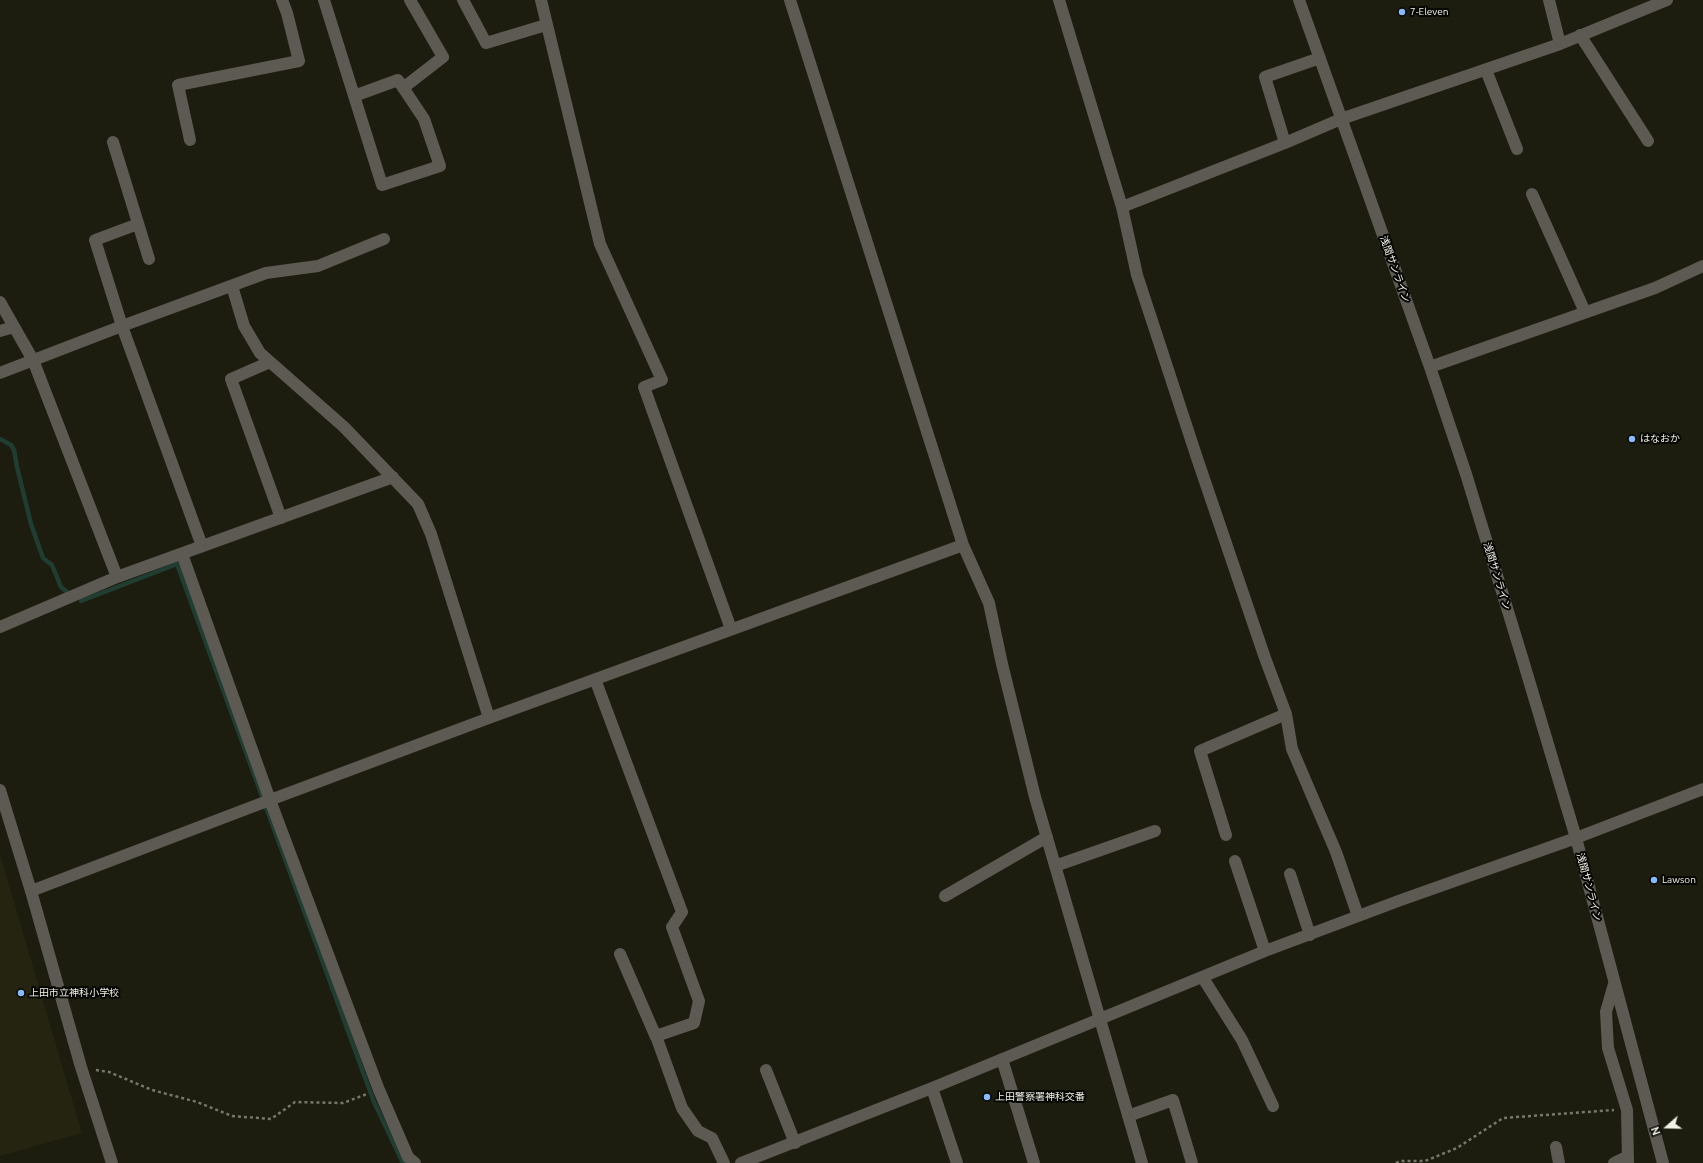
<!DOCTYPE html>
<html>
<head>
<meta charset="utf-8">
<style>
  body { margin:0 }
  #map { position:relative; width:1703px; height:1163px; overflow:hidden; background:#1c1c0f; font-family:Ubuntu,sans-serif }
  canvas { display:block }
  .north { position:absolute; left:1647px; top:1107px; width:40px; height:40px; -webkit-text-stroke:3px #060603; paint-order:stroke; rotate:250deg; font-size:11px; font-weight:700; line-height:16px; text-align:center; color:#f2f2e9 }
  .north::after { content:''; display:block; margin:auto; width:14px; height:18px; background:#f2f2e9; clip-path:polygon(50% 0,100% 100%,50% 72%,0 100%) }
</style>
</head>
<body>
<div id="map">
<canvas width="1703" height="1163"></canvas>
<div class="north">N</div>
</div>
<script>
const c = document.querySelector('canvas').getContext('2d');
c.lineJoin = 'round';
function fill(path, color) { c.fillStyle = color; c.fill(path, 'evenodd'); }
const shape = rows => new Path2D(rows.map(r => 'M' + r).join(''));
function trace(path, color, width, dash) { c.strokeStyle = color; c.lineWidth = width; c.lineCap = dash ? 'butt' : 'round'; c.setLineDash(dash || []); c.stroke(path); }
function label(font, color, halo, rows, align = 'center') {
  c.font = font + ' Ubuntu,"Noto Sans JP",sans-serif'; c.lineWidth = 4; c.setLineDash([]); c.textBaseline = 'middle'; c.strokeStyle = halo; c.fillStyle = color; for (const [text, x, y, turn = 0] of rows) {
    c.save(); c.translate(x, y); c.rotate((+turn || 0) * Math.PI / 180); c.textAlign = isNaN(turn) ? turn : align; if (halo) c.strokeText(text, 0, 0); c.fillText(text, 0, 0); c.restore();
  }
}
const built = shape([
  [0,854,82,1133,0,1156]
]);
const stream = shape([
  [0,439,11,445,14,450,17,467,31,524,43,558,52,565,61,587,67,592],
  [81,601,177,564,374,1102,403,1163]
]);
const path = shape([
  [96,1070,109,1072,152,1090,197,1102,232,1116,271,1119,295,1102,343,1103,367,1094],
  [1396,1163,1400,1161,1425,1161,1457,1148,1503,1118,1614,1110]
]);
const minor = shape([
  [324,0,382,185,440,166,424,119,398,80,354,96],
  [463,0,486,43,546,25],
  [541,0,600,244,662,380,644,387,731,629],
  [790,0,963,545,989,603,1002,664,1035,797,1142,1163],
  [1059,0,1122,207,1137,275,1197,458,1265,658,1286,714,1292,749,1336,852,1358,916],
  [1299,0,1430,367,1466,474,1522,657,1576,838,1663,1163],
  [1549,0,1560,44],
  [1580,35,1648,141],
  [1486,70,1517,149],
  [403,88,443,57,410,0],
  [190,140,178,85,299,61,287,13,282,0],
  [113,142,149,259],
  [1285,143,1265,77,1320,58],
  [1532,194,1585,312],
  [1122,207,1285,143,1341,119,1560,44,1667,0],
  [138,224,95,240,122,326,202,546],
  [232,286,244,326,260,353,344,427,418,504,431,534,489,718],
  [0,302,33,360,117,577],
  [0,331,14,327],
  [270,362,231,379,281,518],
  [1430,367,1655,288,1703,266],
  [0,373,122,326,266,273,318,266,384,239],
  [182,554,270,800,379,1090,408,1157,415,1163],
  [0,627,117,577,393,477],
  [595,679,682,912,672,927,699,1001,694,1023,656,1036,682,1108,698,1131,712,1138,724,1163],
  [0,790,31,891,81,1067,112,1163],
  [1226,835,1200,751,1286,714],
  [1235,861,1265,951],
  [1055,866,1155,831],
  [1290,874,1310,935],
  [31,891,270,800,489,718,963,545],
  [945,896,1047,837],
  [620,954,656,1037],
  [1203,978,1242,1040,1273,1106],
  [1614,984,1606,1012,1608,1048,1627,1110,1628,1163],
  [1002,1059,1034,1163],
  [766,1070,795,1143],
  [932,1088,957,1163],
  [1128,1116,1173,1100,1192,1163],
  [1556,1147,1559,1163],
  [741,1163,932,1088,1265,951,1401,900,1576,838,1703,789],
  [1614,1163,1628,1156]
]);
const markers = [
  [1402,12,4,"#88bafc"],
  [1632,439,4,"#88bafc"],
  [1654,880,4,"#88bafc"],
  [21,993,4,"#88bafc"],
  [987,1097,4,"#88bafc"]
];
const poiNames = [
  ["7-Eleven",1410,12],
  ["はなおか",1640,439],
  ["Lawson",1662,880],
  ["上田市立神科小学校",29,993],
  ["上田警察署神科交番",995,1097]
];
const streetNames = [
  ["浅間サンライン",1395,269,70],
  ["浅間サンライン",1497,576,73],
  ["浅間サンライン",1589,887,75]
];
fill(built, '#242410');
trace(stream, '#203d31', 4.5);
trace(path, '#77776c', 2.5, [3, 3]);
trace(minor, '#5d5953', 12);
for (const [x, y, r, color] of markers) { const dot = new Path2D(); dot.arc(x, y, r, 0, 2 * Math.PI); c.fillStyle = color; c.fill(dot); trace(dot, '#060603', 1.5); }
label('10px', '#f2f2e9', '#060603', poiNames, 'left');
label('10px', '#f2f2e9', '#060603', streetNames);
</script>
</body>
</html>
